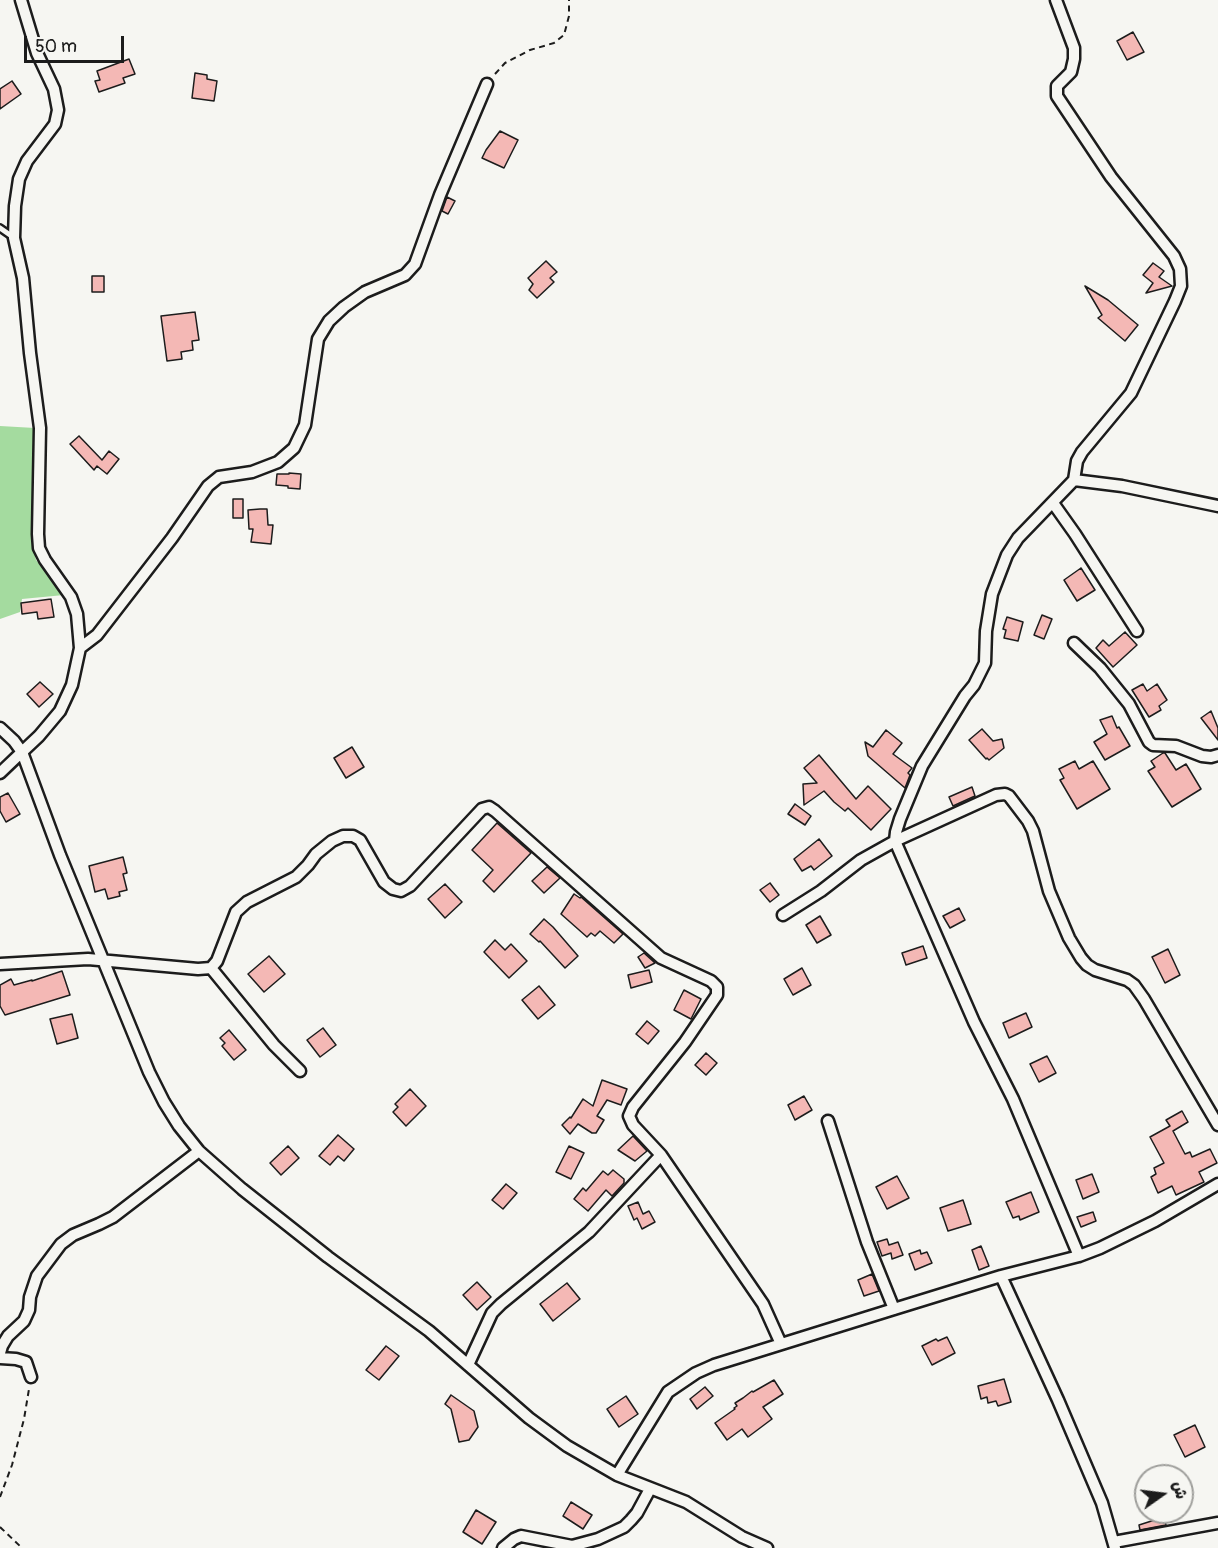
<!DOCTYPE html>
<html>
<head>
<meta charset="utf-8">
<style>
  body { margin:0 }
  #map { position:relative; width:1218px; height:1548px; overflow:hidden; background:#f6f6f2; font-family:Pangolin,"Playpen Sans Arabic",sans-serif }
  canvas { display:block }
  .north { position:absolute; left:1134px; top:1464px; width:60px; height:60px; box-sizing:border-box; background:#f6f6f2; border:2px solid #9f9f9c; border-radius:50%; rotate:76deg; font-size:16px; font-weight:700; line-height:24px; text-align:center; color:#1c1c1c }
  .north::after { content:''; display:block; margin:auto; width:21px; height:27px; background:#1c1c1c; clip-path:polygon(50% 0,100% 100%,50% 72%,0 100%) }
  .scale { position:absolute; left:24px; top:36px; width:100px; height:27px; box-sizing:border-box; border:3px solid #1c1c1c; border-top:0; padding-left:8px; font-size:18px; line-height:21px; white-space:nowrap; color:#1c1c1c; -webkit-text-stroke:4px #f6f6f2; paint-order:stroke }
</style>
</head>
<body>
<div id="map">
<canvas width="1218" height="1548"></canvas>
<div class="north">ش</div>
<div class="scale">50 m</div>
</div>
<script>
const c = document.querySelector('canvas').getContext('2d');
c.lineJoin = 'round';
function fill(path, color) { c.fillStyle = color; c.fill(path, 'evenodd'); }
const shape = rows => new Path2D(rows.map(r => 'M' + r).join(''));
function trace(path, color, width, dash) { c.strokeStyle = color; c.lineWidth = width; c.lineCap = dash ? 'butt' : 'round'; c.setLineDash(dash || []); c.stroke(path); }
const green = shape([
  [0,426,35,428,33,547,36,560,52,577,64,595,22,599,20,612,0,619]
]);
const building = shape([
  [1133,32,1144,52,1127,60,1117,41,1133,32],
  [129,59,135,74,123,78,125,83,99,92,95,81,100,80,97,71,129,59],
  [195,73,207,75,207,79,217,81,214,101,192,98,195,73],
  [12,81,21,94,0,109,0,89,12,81],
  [500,131,518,140,504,168,482,158,486,150,500,131],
  [447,197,455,201,448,214,442,211,447,197],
  [546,261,557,272,550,278,554,282,537,298,529,290,533,284,528,278,546,261],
  [1153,263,1164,271,1159,277,1172,286,1146,293,1153,283,1143,275,1153,263],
  [92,276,104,276,104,292,92,292,92,276],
  [1085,286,1108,300,1138,325,1125,341,1098,318,1102,315,1085,286],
  [195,312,199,340,192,341,193,350,181,352,182,359,167,361,161,316,195,312],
  [79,436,102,460,109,451,119,459,107,474,97,466,94,470,70,444,79,436],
  [289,473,301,474,300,489,288,488,288,486,276,485,277,474,289,474,289,473],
  [233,499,243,499,243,518,233,518,233,499],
  [260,509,267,509,268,525,273,525,271,544,251,542,253,529,249,529,248,510,260,509],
  [1081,568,1095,590,1077,601,1064,580,1081,568],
  [51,599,54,617,38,619,37,612,22,614,21,603,51,599],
  [1042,615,1052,619,1044,639,1034,635,1042,615],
  [1007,617,1023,622,1018,641,1004,638,1006,630,1003,629,1007,617],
  [1125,632,1137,645,1113,667,1096,648,1103,640,1109,646,1125,632],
  [40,682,53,694,39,707,27,694,40,682],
  [1143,684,1147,691,1157,684,1167,700,1159,706,1161,710,1149,717,1132,690,1143,684],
  [1211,711,1218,728,1218,740,1201,718,1211,711],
  [1112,716,1117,728,1119,727,1130,746,1105,760,1094,742,1107,734,1100,720,1112,716],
  [982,729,993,741,1002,739,1004,748,989,760,987,758,986,759,969,740,982,729],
  [886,730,902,743,893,754,912,768,908,773,910,775,905,788,868,756,865,742,873,747,886,730],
  [352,747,364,767,346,778,334,758,352,747],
  [1163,753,1165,753,1176,770,1186,764,1201,789,1172,807,1148,771,1155,767,1151,761,1163,753],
  [819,755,856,799,868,786,891,809,871,830,848,808,845,811,834,802,824,791,804,805,803,784,817,783,804,768,819,755],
  [1075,761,1079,769,1093,761,1110,789,1077,809,1060,780,1064,778,1059,769,1075,761],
  [972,787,975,796,953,806,949,797,972,787],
  [8,793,20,814,6,822,0,811,0,797,8,793],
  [795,804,811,816,805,825,788,814,795,804],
  [497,823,531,853,494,892,483,881,493,870,472,850,497,823],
  [819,839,832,856,814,870,811,866,802,871,794,859,819,839],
  [123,857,127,873,123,874,127,890,119,892,120,896,108,899,105,889,95,892,89,866,123,857],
  [547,867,560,878,544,893,532,881,547,867],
  [770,883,779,895,770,902,760,890,770,883],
  [445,884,462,902,445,918,428,899,445,884],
  [574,894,580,898,581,897,623,934,614,943,600,931,595,936,591,933,587,937,561,914,574,894],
  [959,908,965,920,950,928,943,916,959,908],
  [820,916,831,935,817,943,806,925,820,916],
  [544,919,553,927,578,956,565,968,540,941,539,942,530,934,544,919],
  [495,940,505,950,511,944,527,961,509,978,484,952,495,940],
  [923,946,927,958,906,965,902,953,923,946],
  [1168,949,1180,975,1165,983,1152,957,1168,949],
  [644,953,655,963,645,968,638,957,644,953],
  [269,956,285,974,264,992,248,974,269,956],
  [802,968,811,985,793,995,784,979,802,968],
  [649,970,652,982,631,988,628,975,649,970],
  [62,971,70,995,5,1015,0,1006,0,985,11,979,14,985,32,980,32,981,62,971],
  [539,986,555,1005,538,1019,522,1000,539,986],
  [684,990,701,999,691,1019,674,1010,684,990],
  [1026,1013,1032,1027,1009,1038,1003,1023,1026,1013],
  [72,1014,78,1038,57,1044,50,1019,72,1014],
  [647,1021,659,1031,648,1044,636,1034,647,1021],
  [323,1028,336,1045,320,1057,307,1040,323,1028],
  [229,1030,246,1050,234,1060,222,1046,225,1043,220,1038,229,1030],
  [706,1053,717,1063,706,1075,695,1065,706,1053],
  [1047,1056,1056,1073,1039,1082,1030,1064,1047,1056],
  [602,1080,627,1089,621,1105,607,1100,597,1116,604,1120,596,1133,592,1133,578,1124,570,1134,562,1125,570,1117,571,1118,583,1099,593,1106,602,1080],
  [410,1089,426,1106,406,1126,393,1112,398,1107,395,1104,410,1089],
  [804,1096,812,1110,795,1120,788,1105,804,1096],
  [1182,1111,1188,1122,1173,1131,1185,1154,1190,1152,1192,1157,1210,1149,1217,1163,1199,1172,1204,1182,1176,1195,1172,1186,1158,1193,1151,1177,1156,1174,1154,1168,1164,1163,1150,1137,1170,1126,1166,1120,1182,1111],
  [338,1135,354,1149,344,1161,338,1156,330,1165,319,1156,338,1135],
  [633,1136,647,1151,635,1161,618,1150,633,1136],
  [288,1146,299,1158,281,1175,270,1163,288,1146],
  [569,1146,584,1153,571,1179,556,1172,569,1146],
  [613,1170,624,1179,624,1183,612,1196,606,1190,588,1211,574,1199,583,1188,586,1191,603,1171,608,1175,613,1170],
  [1092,1174,1099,1192,1083,1199,1076,1180,1092,1174],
  [897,1176,909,1198,887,1209,876,1187,897,1176],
  [506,1184,517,1193,503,1209,492,1200,506,1184],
  [1031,1192,1039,1212,1020,1220,1019,1216,1013,1218,1006,1202,1031,1192],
  [963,1200,971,1224,948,1231,940,1208,963,1200],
  [638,1202,643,1214,649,1211,655,1222,642,1229,637,1218,634,1220,628,1206,638,1202],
  [1093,1212,1096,1221,1081,1227,1077,1217,1093,1212],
  [887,1239,889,1245,898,1242,903,1255,892,1259,891,1253,882,1256,877,1242,887,1239],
  [981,1246,989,1266,979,1270,972,1250,981,1246],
  [920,1250,921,1254,927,1252,932,1263,915,1270,909,1254,920,1250],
  [872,1274,879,1291,864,1296,858,1280,872,1274],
  [477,1282,491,1297,477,1310,463,1295,477,1282],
  [567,1283,580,1299,553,1321,540,1304,567,1283],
  [947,1337,955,1353,932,1365,922,1346,936,1339,938,1341,947,1337],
  [386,1346,399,1356,379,1380,366,1370,386,1346],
  [1004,1379,1011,1402,998,1406,996,1401,988,1403,987,1397,981,1399,978,1386,1004,1379],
  [774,1380,783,1394,763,1407,772,1419,748,1437,742,1429,727,1440,715,1423,735,1409,734,1408,737,1406,735,1403,743,1398,752,1391,753,1392,774,1380],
  [705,1387,713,1396,697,1409,690,1399,705,1387],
  [451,1395,474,1411,478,1427,469,1440,459,1442,451,1409,445,1404,451,1395],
  [626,1396,638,1414,619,1427,607,1409,626,1396],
  [1195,1425,1205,1447,1185,1457,1174,1435,1195,1425],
  [571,1502,592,1515,583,1529,563,1516,571,1502],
  [476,1510,496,1522,482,1544,463,1532,476,1510],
  [1164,1517,1166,1525,1140,1530,1139,1525,1164,1517]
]);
const path = shape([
  [495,74,505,63,530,50,554,43,564,35,569,16,569,0],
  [0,1497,12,1465,24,1419,29,1389],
  [0,1527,22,1548]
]);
const service = shape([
  [0,228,13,237]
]);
const minor = shape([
  [1056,0,1074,48,1074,59,1071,72,1057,86,1057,96,1111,177,1174,256,1180,269,1181,286,1175,301,1131,393,1082,452,1077,461,1074,480,1018,538,1007,555,992,594,986,631,985,663,974,685,965,696,922,766,900,819,896,832,895,841,974,1022,1013,1099,1079,1256],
  [1074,480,1122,486,1218,506],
  [1053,503,1075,534,1137,631],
  [1074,643,1100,668,1129,704,1149,742,1153,745,1176,746,1202,756,1211,757,1218,755],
  [80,648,97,635,172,538,208,486,219,477,252,472,278,462,294,448,305,425,318,339,329,321,344,307,365,292,405,275,415,264,440,195,487,84],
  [0,728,14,741,22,752,39,736,60,711,72,685,80,648,77,614,71,597,45,560,39,548,38,534,40,428,30,353,23,278,14,238,15,206,19,179,27,161,55,124,58,110,54,89,37,53,21,0],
  [0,773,22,752,60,855,149,1072,164,1102,179,1126,199,1151,242,1189,328,1257,429,1331,529,1418,567,1446,617,1475,686,1502,742,1537,767,1548],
  [783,915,821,891,861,860,895,841,996,795,1005,794,1009,796,1028,821,1033,831,1049,891,1069,938,1081,958,1087,965,1095,970,1127,980,1134,985,1144,999,1218,1125],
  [0,964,88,959,198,969,211,968,217,961,236,912,247,902,296,877,308,865,316,854,332,841,343,836,353,836,360,840,384,882,393,889,401,891,410,886,482,809,489,807,495,811,661,958,711,981,717,987,717,995,685,1042,633,1107,629,1116,633,1125,661,1155,589,1232,501,1304,492,1313,468,1365],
  [211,968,274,1045,300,1071],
  [828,1121,867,1242,894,1309],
  [661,1155,763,1304,781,1344],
  [1001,1276,1058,1400,1102,1503,1115,1548],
  [0,1353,2,1346,8,1336,24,1321,29,1310,30,1297,37,1276,61,1244,73,1235,99,1224,113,1217,199,1151],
  [0,1358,16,1359,26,1362,31,1377],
  [617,1475,668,1392,696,1373,714,1365,894,1309,1001,1276,1079,1256,1100,1248,1155,1221,1218,1184],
  [1114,1542,1218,1523],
  [503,1548,514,1539,521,1536,572,1546,598,1539,624,1527,631,1520,637,1513,650,1489]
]);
fill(green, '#a4db9f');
fill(building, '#f4b8b5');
trace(building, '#1c1c1c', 1.5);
trace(service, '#1c1c1c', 10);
trace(minor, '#1c1c1c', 15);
trace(path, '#1c1c1c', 2, [6, 4.5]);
trace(service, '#f6f6f2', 5);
trace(minor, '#f6f6f2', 10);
</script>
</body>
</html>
